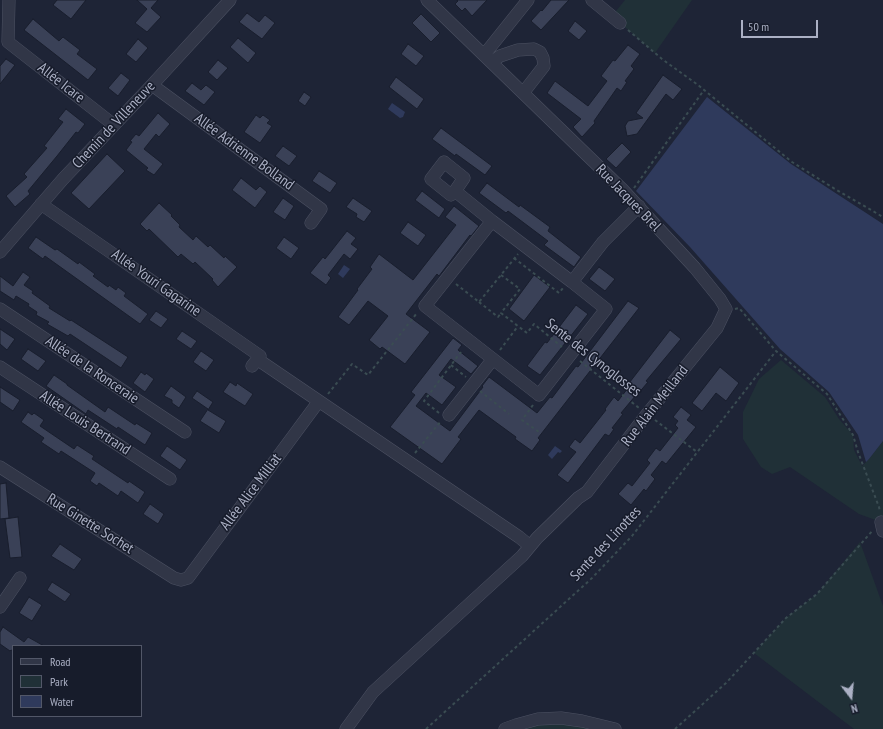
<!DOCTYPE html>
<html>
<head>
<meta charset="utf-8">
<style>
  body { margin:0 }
  #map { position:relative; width:883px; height:729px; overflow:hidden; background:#1e2436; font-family:"PT Sans Narrow",sans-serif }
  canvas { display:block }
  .legend { position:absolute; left:12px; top:645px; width:130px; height:72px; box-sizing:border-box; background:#171c2b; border:1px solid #525768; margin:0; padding:5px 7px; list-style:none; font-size:12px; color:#abb0c4 }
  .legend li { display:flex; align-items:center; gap:8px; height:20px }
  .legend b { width:20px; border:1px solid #525768 }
  .north { position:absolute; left:831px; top:677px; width:40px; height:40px; -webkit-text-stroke:3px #171c2b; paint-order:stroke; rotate:164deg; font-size:11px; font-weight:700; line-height:16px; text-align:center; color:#abb0c4 }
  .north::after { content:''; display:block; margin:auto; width:14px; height:18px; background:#abb0c4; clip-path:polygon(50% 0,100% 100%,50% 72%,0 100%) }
  .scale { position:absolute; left:741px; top:20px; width:77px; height:18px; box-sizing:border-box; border:2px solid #abb0c4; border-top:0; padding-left:5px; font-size:12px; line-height:14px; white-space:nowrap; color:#abb0c4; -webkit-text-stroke:3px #171c2b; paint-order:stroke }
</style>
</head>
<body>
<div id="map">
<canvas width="883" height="729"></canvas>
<ul class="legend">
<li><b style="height:5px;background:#313647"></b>Road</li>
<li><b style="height:11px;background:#203037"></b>Park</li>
<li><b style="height:11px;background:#2f3a5c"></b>Water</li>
</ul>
<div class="north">N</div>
<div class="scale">50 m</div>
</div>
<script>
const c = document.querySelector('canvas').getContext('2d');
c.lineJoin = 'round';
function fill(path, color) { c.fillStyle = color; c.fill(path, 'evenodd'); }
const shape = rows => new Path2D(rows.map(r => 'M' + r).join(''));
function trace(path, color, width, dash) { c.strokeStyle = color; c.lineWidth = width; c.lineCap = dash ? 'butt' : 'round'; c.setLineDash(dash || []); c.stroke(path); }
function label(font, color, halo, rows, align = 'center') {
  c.font = font + ' "PT Sans Narrow",sans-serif'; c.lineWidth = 3; c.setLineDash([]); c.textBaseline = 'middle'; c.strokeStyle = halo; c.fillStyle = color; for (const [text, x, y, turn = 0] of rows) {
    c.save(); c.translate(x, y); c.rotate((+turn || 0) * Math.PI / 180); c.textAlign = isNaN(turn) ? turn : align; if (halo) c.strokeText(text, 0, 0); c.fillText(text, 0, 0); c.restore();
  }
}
const green = shape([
  [625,0,692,0,655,53,612,16],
  [781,360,825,397,839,419,853,435,854,450,862,466,869,459,883,441,883,519,881,522,859,514,790,467,772,474,761,467,743,439,743,412,759,379],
  [860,542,883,606,883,729,854,729,754,653,786,618,817,594],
  [538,719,615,729,505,729]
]);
const water = shape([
  [707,97,791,164,883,224,883,441,869,459,866,462,858,435,829,392,780,349,690,247,636,191],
  [392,103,405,112,403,117,400,118,388,109],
  [344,265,350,269,343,278,338,274],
  [555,446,562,451,560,453,558,452,552,459,548,455]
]);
const building = shape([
  [57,0,86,0,71,19,53,5,57,0],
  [137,0,158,0,151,8,161,17,147,32,135,23,147,9,137,0],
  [457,0,487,0,472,16,465,8,462,11,455,4,458,1,457,0],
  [551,0,569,0,541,30,531,21,541,10,542,11,551,0],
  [247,13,259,22,265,15,275,23,262,39,239,22,247,13],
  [421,14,440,33,431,42,412,23,421,14],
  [33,19,59,41,63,37,80,50,77,54,97,69,88,80,24,30,33,19],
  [575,21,587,31,579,40,568,31,575,21],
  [238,38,256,53,248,63,230,47,238,38],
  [138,39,148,48,136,62,126,54,138,39],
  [408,44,424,56,416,66,401,54,408,44],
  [628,45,640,54,631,66,634,69,625,81,627,82,621,91,617,88,601,111,594,121,595,123,582,137,573,127,581,119,547,93,555,81,588,106,607,81,601,76,613,60,615,61,628,45],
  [6,59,15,65,0,84,0,66,6,59],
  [218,60,228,68,217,80,208,72,218,60],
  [121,73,130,80,118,96,108,88,121,73],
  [663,75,682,89,673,100,666,94,637,134,627,136,625,126,628,121,643,118,636,113,663,75],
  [396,77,424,99,417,109,389,87,396,77],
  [192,83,201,90,206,85,215,92,204,105,185,91,192,83],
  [304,92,311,97,305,106,298,101,304,92],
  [66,109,85,124,78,133,76,132,57,156,28,191,30,194,15,207,6,196,27,177,24,174,47,148,44,146,63,122,58,119,66,109],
  [158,113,170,124,159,137,156,134,144,149,163,164,154,175,146,170,148,168,126,150,132,142,130,141,136,134,139,136,158,113],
  [256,115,260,118,263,115,270,120,267,123,272,126,260,143,244,132,256,115],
  [441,128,492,166,485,175,456,154,455,156,432,139,441,128],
  [622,143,631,152,616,168,606,159,622,143],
  [283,146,297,156,289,166,275,156,283,146],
  [107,154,125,171,89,209,71,193,107,154],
  [319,171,337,183,330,193,312,181,319,171],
  [241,178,256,190,260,186,267,192,255,208,232,190,241,178],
  [487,183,519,207,520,205,550,227,548,231,581,257,574,267,544,245,548,241,508,211,506,213,479,193,487,183],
  [422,191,445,209,439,218,415,200,422,191],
  [283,198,294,206,285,220,273,212,283,198],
  [353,198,372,211,364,222,356,217,357,214,346,207,353,198],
  [159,203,172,215,171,216,180,225,179,227,193,240,196,236,208,247,210,245,224,258,225,256,237,267,218,287,212,280,213,279,195,262,193,264,181,254,178,257,149,229,147,231,140,224,159,203],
  [454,206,479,226,471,236,470,235,439,276,437,274,406,314,430,332,405,364,382,347,380,349,369,340,388,316,368,301,349,325,338,317,358,290,357,289,372,269,370,267,379,254,413,280,456,225,445,217,454,206],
  [408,222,426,235,418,246,400,233,408,222],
  [347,231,356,238,351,244,358,249,350,259,344,254,328,275,331,278,326,285,310,273,323,257,325,259,347,231],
  [36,237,55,250,57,249,78,264,79,262,95,274,93,276,108,287,109,285,116,290,118,287,126,293,124,296,148,314,140,324,45,256,43,259,28,248,36,237],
  [284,237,299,248,291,259,276,248,284,237],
  [599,267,615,279,605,291,589,279,599,267],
  [23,272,30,277,24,285,33,291,32,293,50,306,49,308,70,321,71,320,128,357,121,368,70,334,68,336,47,324,49,322,36,315,37,312,28,306,29,304,16,296,14,300,0,291,0,276,13,286,23,272],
  [534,275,550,287,524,321,509,309,534,275],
  [628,301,639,308,538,438,540,440,532,451,515,439,516,437,479,410,458,437,461,439,442,464,390,427,415,395,411,392,453,338,462,345,458,350,478,366,471,374,451,359,439,375,456,387,442,405,426,393,416,406,450,431,483,387,482,386,489,377,537,413,550,397,552,398,576,366,578,367,628,301],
  [576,305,588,314,540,375,527,366,545,342,547,343,576,305],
  [156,311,168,319,161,328,149,320,156,311],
  [0,329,15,339,7,350,0,344,0,329],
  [670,330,681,339,646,381,648,382,637,395,636,395,621,413,623,414,612,428,614,429,609,436,605,434,568,483,557,475,576,452,569,447,575,439,580,443,606,410,605,409,614,397,618,401,628,388,626,387,670,330],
  [182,331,197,341,191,349,176,339,182,331],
  [28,349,46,361,38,371,21,359,28,349],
  [201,351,214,360,206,371,193,362,201,351],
  [720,367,739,383,726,401,716,393,702,411,692,403,720,367],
  [141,372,145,375,146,373,154,379,145,392,133,383,141,372],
  [54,375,67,384,67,385,105,412,108,407,135,425,136,423,152,433,145,445,118,427,117,429,88,410,86,414,46,386,54,375],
  [230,382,236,386,237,383,253,394,245,406,223,392,230,382],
  [171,386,186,397,179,408,172,403,172,400,164,396,171,386],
  [0,387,20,400,13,411,0,402,0,387],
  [197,391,213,402,208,410,226,421,219,433,200,421,208,409,192,398,197,391],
  [681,407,691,415,687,420,696,427,666,464,662,461,651,475,655,479,646,491,644,489,631,505,618,494,628,483,632,486,650,463,647,460,656,448,660,451,678,428,675,425,678,421,673,417,681,407],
  [28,412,32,415,34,413,44,420,40,426,74,449,77,445,94,456,92,459,128,483,129,481,145,492,138,503,121,491,118,496,99,483,97,486,90,481,95,473,61,451,59,454,41,442,44,438,21,422,28,412],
  [167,446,187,460,180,470,160,456,167,446],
  [6,483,9,518,0,519,0,484,6,483],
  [150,504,164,514,158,524,143,514,150,504],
  [18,517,22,557,10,558,5,519,18,517],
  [60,544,82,559,74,570,51,556,60,544],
  [52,582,71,594,65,602,47,590,52,582],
  [29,597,42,605,32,621,19,613,29,597],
  [3,627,24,642,28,637,44,646,13,646,13,651,11,650,10,651,0,644,0,632,3,627]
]);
const path = shape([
  [628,30,662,59,698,85,792,162,835,189,883,217],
  [634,188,704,90],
  [514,258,559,293,563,288],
  [501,275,520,289,501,313,527,333,534,324,562,347],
  [456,284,479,302,518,254],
  [479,302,498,317,501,313],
  [735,309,739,308,776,351,827,394,853,435,858,452,879,507,880,512],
  [500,350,518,326],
  [580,361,639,408],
  [451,365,466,377],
  [480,391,509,414],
  [328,394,352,364,368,375,417,313],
  [533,405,522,420,539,432],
  [439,413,424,401,461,352],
  [655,420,697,452],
  [415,453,441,421],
  [426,729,592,578,632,536,776,351],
  [675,729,726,683,786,618,817,594,873,530]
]);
const minor = shape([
  [9,0,8,42,114,125],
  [592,0,620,23],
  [484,55,528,0],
  [492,62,500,56,518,50,534,49,540,52,543,58,544,66,523,93],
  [152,85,321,209,311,223],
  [455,191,451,195,431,179,444,162,464,178,455,191,492,221],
  [41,204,260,356,252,366],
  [0,252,63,179,152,85,230,0],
  [572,282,606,309,539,395,425,306,492,221,572,282,603,242,639,206],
  [0,309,185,432],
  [257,359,519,537,530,546],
  [0,367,170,479],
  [449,415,493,359],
  [0,467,174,578,181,580,188,578,319,401],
  [881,522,883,531],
  [0,607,20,578],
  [346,729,373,692,522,556,537,538,578,498,587,492,647,414,717,328,726,309,720,299,695,268,623,190,427,0],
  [505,729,516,725,538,719,561,718,582,721,615,729]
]);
const streetNames = [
  ["Allée Icare",61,83,38],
  ["Chemin de Villeneuve",114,125,-47],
  ["Allée Adrienne Bolland",244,152,36],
  ["Rue Jacques Brel",628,198,46],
  ["Allée Youri Gagarine",156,283,35],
  ["Sente des Cynoglosses",593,358,38],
  ["Allée de la Ronceraie",92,370,34],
  ["Rue Alain Meilland",655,406,-52],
  ["Allée Louis Bertrand",85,423,33],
  ["Allée Alice Milliat",251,492,-53],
  ["Rue Ginette Sochet",90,524,32],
  ["Sente des Linottes",606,544,-47]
];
fill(green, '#203037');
fill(water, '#2f3a5c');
fill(building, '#3a4157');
trace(building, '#191e2d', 1);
trace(minor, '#4c5162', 13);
trace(path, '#3a4c52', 2, [3, 3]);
trace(minor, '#313647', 12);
label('15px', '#abb0c4', '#171c2b', streetNames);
</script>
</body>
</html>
